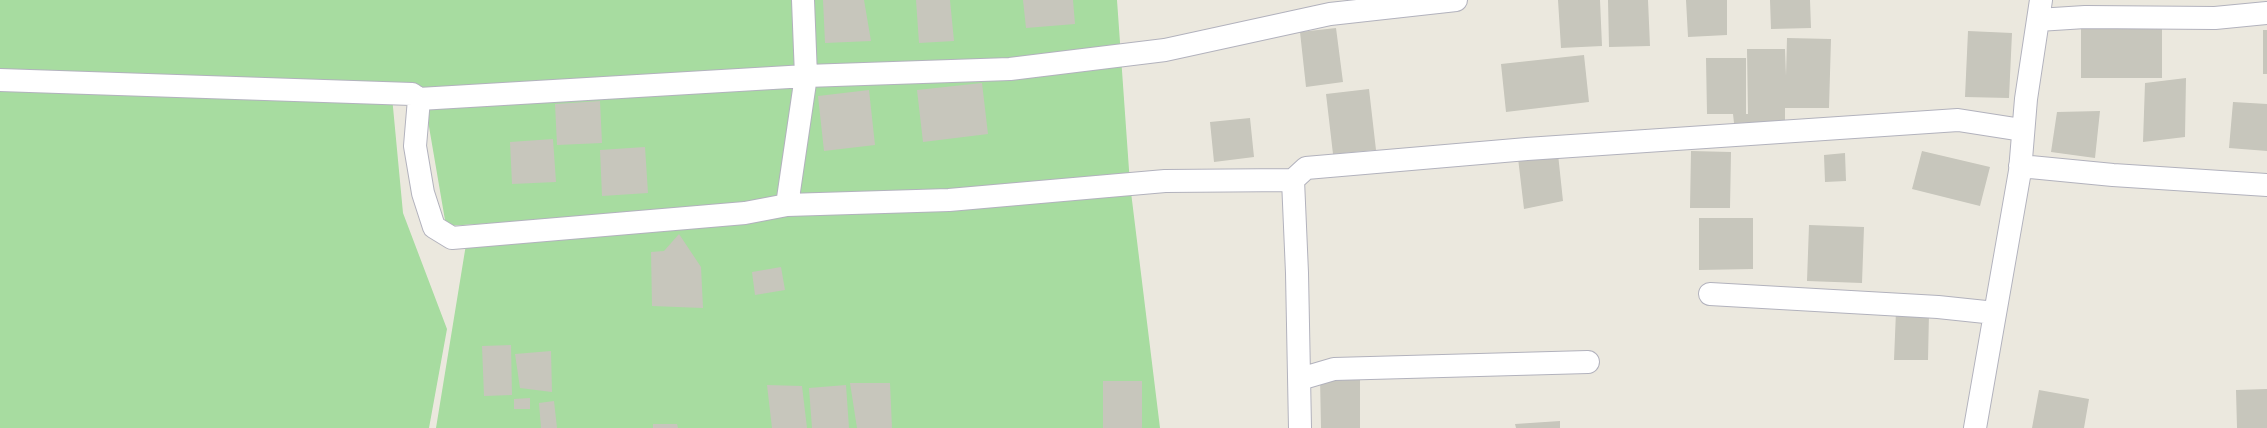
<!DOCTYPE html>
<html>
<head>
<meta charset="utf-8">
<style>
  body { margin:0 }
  canvas { display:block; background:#ebe8de }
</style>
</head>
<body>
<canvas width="2267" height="428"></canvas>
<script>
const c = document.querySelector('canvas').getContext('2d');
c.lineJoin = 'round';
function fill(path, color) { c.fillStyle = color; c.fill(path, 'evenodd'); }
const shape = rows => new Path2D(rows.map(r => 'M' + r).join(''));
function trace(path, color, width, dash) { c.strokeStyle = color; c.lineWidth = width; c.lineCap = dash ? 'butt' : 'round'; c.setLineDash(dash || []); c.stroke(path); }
const green = shape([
  [0,0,1117,0,1130,184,1160,428,436,428,469,226,691,211,446,226,427,115,391,86,403,213,447,329,429,428,0,428]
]);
const building = shape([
  [823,0,864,0,871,41,825,43],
  [916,0,950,0,954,41,919,43],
  [1023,0,1073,0,1075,24,1026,28],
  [1558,0,1600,0,1602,46,1561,48],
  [1608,0,1648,0,1650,46,1609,47],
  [1686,0,1727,0,1727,35,1688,37],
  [1770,0,1810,0,1811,28,1771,29],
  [2162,26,2162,78,2081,78,2081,27],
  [1336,28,1343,82,1306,87,1300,32],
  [2263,30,2267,30,2267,74,2263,74],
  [1968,31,2012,33,2009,98,1965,97],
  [1787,38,1831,39,1829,108,1785,108,1785,122,1734,123,1733,114,1707,114,1706,58,1746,58,1746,114,1748,114,1747,49,1785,49,1786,76],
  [1584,55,1589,102,1506,112,1501,64],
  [2186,78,2185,137,2143,142,2145,83],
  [982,83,988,134,923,142,917,90],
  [1369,89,1376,150,1333,154,1326,94],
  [869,90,875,145,824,151,818,96],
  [600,101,602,143,557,145,555,104],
  [2233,102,2267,104,2267,151,2229,148],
  [2100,111,2095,158,2051,152,2057,112],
  [1250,118,1254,157,1214,162,1210,122],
  [553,139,556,182,512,184,510,142],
  [645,147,648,193,602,196,600,150],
  [1691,151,1731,152,1730,208,1690,208],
  [1922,151,1990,167,1980,206,1912,189],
  [1845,153,1846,181,1825,182,1824,155],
  [1558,154,1563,201,1524,209,1518,158],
  [1699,218,1753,218,1753,269,1699,270],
  [1809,225,1864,227,1862,283,1807,281],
  [679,234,701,267,703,308,652,306,651,252,664,251],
  [781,267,785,290,755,295,752,272],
  [1896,311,1929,313,1928,360,1894,360],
  [511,345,512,395,484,396,482,346],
  [551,351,552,392,520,388,515,354],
  [1360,376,1360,428,1321,428,1320,377],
  [1103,381,1142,381,1142,428,1103,428],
  [850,383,890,383,892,428,857,428],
  [767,385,802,386,807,428,772,428],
  [846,385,849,428,812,428,809,388],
  [2267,389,2267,428,2237,428,2236,390],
  [2039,390,2089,399,2084,428,2032,428],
  [530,398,530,409,514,409,514,399],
  [554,401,557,428,541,428,539,403],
  [1560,421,1560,428,1516,428,1515,424],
  [653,424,677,424,678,428,653,428]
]);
const minor = shape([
  [2038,20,2085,17,2215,18,2267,13],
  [0,80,412,94,419,99,415,146,423,193,434,227,452,238,745,213,787,205,949,200,1165,181,1293,180,1306,168,1527,149,1958,120,2022,130],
  [419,99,806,76,1010,69,1165,50,1330,14,1456,0],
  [2020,166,2113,175,2267,185],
  [1293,180,1297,273,1300,428],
  [787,205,806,76,803,0],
  [1710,294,1938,307,1995,313],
  [1300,379,1334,369,1588,362],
  [1975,428,2020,171,2026,99,2041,0]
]);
fill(green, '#a7dca0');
fill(building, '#c7c6bc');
trace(minor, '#b2b2bd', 24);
trace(minor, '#fff', 22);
</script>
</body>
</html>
